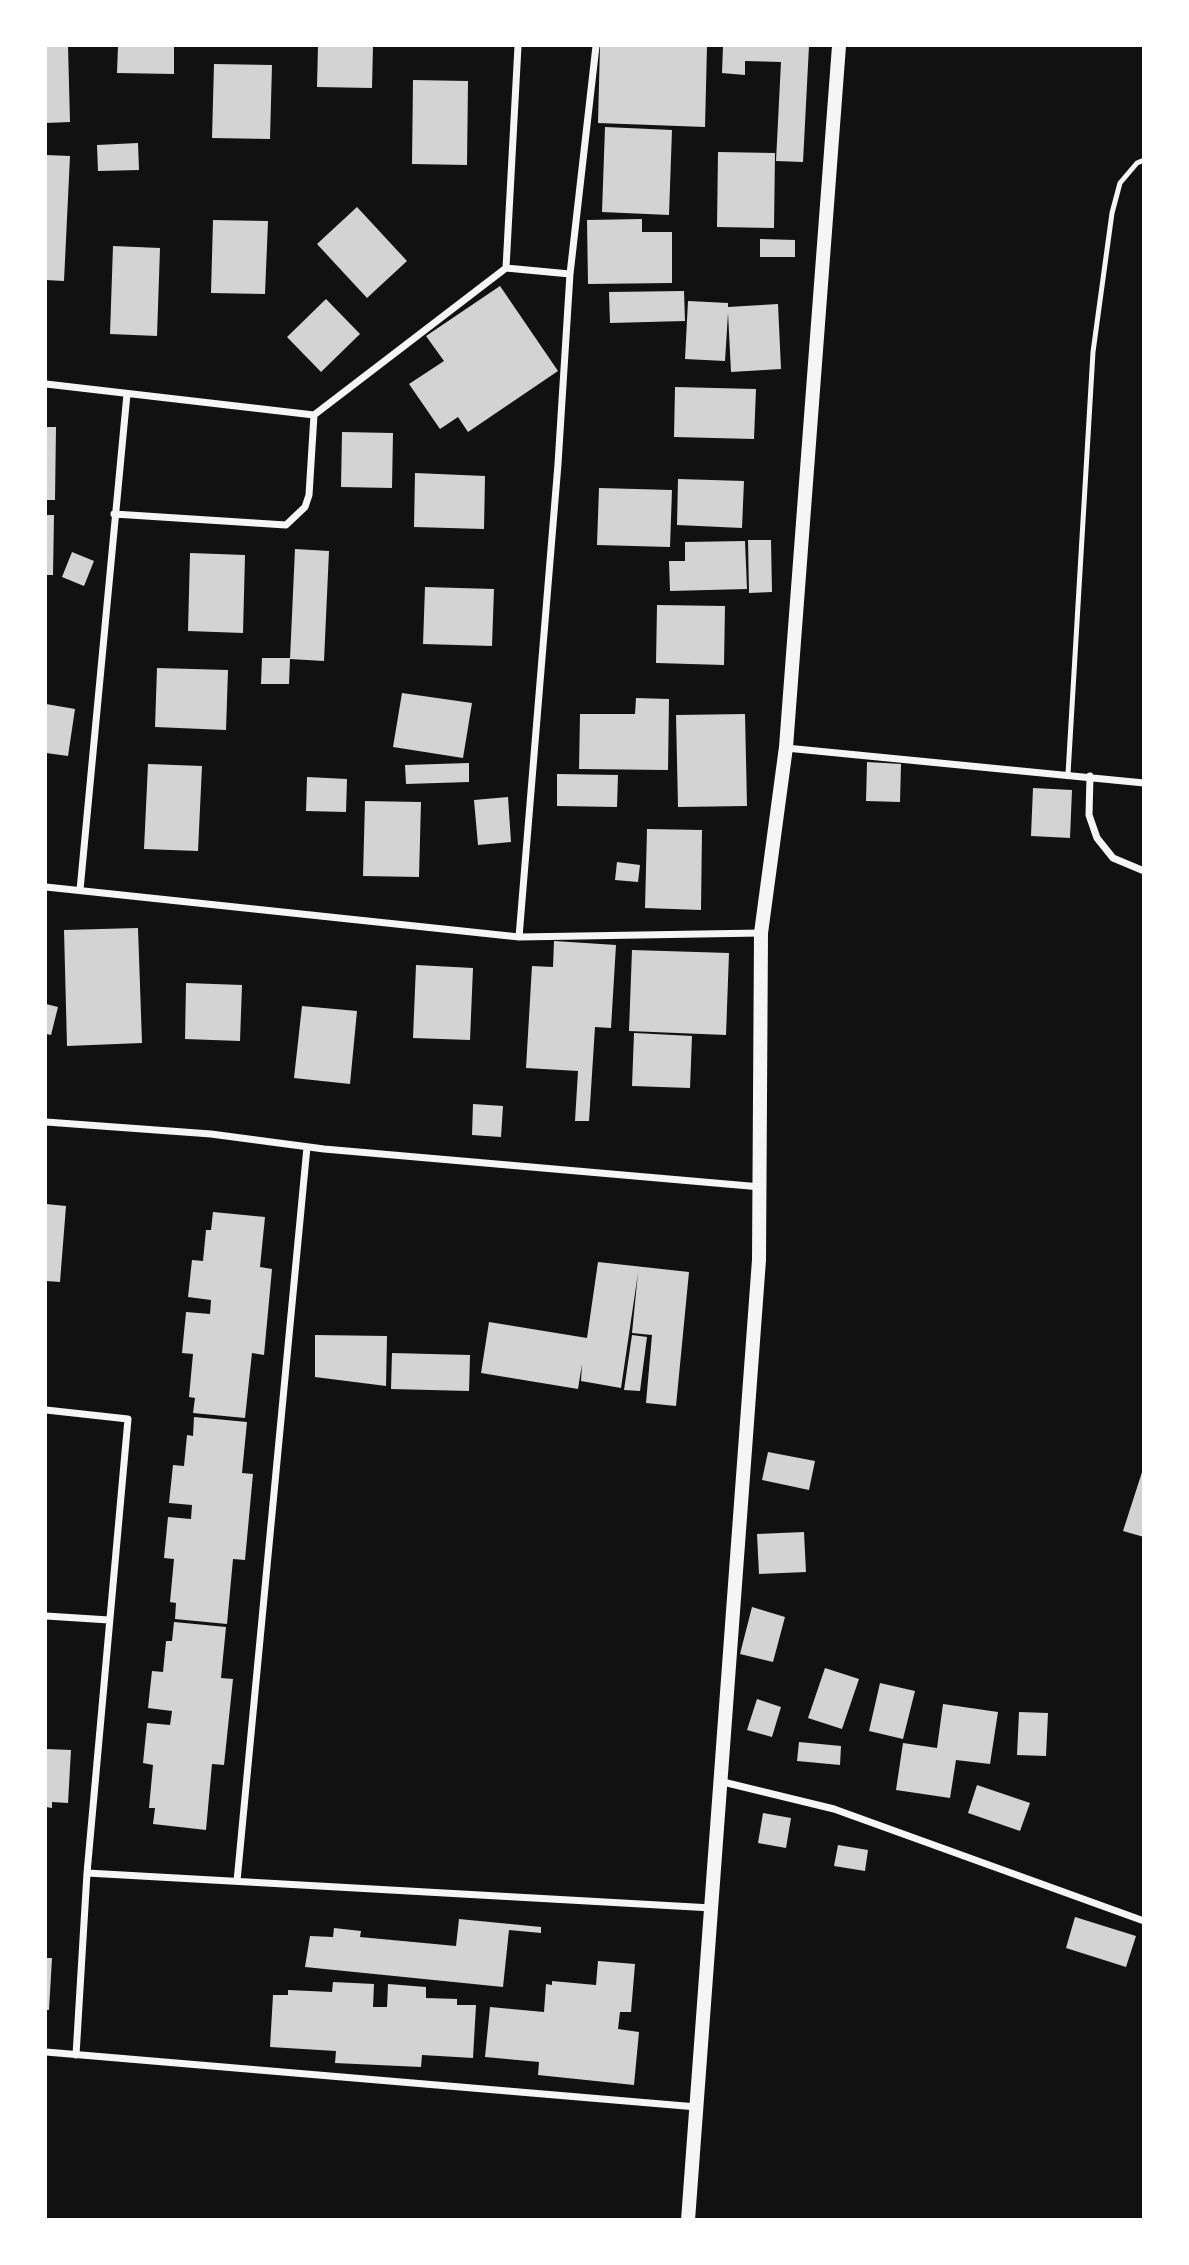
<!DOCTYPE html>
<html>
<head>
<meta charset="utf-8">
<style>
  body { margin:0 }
  #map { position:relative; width:1189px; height:2265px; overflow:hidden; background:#111; font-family:"Source Sans 3",sans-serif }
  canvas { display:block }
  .frame { position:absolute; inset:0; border:47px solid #fff; pointer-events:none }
</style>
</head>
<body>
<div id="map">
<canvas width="1189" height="2265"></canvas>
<div class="frame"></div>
</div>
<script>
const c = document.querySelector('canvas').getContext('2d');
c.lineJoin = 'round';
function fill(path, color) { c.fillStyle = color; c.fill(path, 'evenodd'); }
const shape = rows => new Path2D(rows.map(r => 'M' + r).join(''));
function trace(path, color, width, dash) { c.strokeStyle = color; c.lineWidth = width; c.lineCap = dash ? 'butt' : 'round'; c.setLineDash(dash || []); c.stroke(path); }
const building = shape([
  [68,46,70,122,46,123,46,47],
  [118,46,174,46,174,74,117,73],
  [318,46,373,46,372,88,317,87],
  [600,46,707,46,705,127,598,123],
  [723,46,809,46,803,162,776,161,781,62,745,61,745,75,722,73],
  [214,64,272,65,270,139,212,138],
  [413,80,468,81,467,165,412,164],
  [605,127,672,130,669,215,602,212],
  [138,143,139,170,98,171,97,145],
  [718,152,775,153,774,228,717,227],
  [46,155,70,156,64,281,46,280],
  [357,207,407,261,367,298,317,244],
  [642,219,642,232,672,232,672,283,588,284,587,220],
  [213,220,268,221,265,294,211,293],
  [760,239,795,240,795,257,760,257],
  [113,246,160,248,157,336,110,334],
  [500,286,558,371,468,432,458,417,440,429,409,384,444,361,426,336],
  [684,291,685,321,610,323,609,292],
  [326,299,360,334,321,372,287,337],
  [688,301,728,303,728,307,778,304,781,369,731,372,728,313,725,361,685,359],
  [675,387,756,389,754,439,674,437],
  [46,427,56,427,55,500,46,500],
  [342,432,393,433,392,488,341,487],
  [415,473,485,476,484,529,414,527],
  [678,479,744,481,742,528,677,525],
  [599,488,672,490,670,547,597,545],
  [46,515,54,515,53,575,46,575],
  [748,540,771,540,772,592,749,593],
  [745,541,747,589,670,591,669,561,685,561,685,542],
  [295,549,329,551,324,661,290,659],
  [72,552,94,561,84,586,62,577],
  [190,553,245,555,243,633,188,631],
  [425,587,494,589,492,646,423,644],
  [657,605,725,606,724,665,656,663],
  [262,658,290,658,289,684,261,684],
  [157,668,228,670,226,730,155,727],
  [402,693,472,703,463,758,393,747],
  [636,698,669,699,668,770,579,769,580,714,635,714],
  [46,704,75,709,68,756,46,753],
  [745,714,747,806,678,807,676,715],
  [867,762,901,764,900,802,866,801],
  [469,763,469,782,406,784,405,765],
  [148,764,202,766,198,851,144,849],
  [557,774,618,775,617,807,557,806],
  [307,777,347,779,346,812,306,811],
  [1033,788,1072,790,1070,838,1031,836],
  [508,797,511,842,478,845,474,800],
  [365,801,421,802,419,877,363,876],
  [647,829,702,830,701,910,645,908],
  [617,862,640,865,638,882,615,880],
  [138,928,142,1043,67,1046,64,930],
  [554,941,616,945,611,1028,595,1027,589,1121,575,1121,578,1071,526,1068,532,966,553,967],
  [632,950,729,953,726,1035,629,1031],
  [416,965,473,968,470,1040,413,1038],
  [186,983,242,985,240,1041,185,1039],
  [46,1004,58,1007,51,1035,46,1034],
  [302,1006,357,1011,350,1084,294,1078],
  [634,1033,692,1036,690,1088,632,1086],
  [473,1104,503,1106,501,1137,472,1135],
  [46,1204,66,1206,60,1282,46,1281],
  [213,1212,265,1217,260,1267,272,1269,264,1355,252,1353,245,1418,193,1413,195,1398,189,1397,193,1354,182,1353,186,1312,210,1314,211,1300,188,1297,192,1260,203,1261,206,1230,211,1230],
  [598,1262,689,1272,676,1406,646,1403,652,1335,632,1333,638,1273,621,1388,581,1381,582,1364,578,1389,481,1373,489,1322,587,1338],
  [315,1335,387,1336,386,1386,315,1377],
  [632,1335,647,1337,640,1391,624,1390],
  [392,1353,470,1355,469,1391,391,1389],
  [194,1417,247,1422,242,1473,253,1474,245,1560,233,1559,227,1624,175,1619,176,1603,170,1602,174,1559,164,1558,168,1517,191,1519,192,1505,169,1503,173,1465,184,1466,187,1435,193,1436],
  [768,1452,815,1461,809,1490,762,1480],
  [1144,1466,1144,1537,1123,1531],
  [804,1532,806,1572,759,1574,757,1534],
  [752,1607,785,1617,773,1662,740,1654],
  [174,1622,226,1627,221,1678,233,1679,224,1765,212,1764,206,1830,153,1824,155,1808,149,1808,153,1765,143,1763,147,1723,170,1725,172,1711,148,1708,152,1671,163,1672,166,1641,172,1641],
  [825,1668,859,1679,842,1729,808,1718],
  [880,1683,915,1691,903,1739,869,1731],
  [757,1699,781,1707,772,1737,747,1730],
  [943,1704,998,1712,990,1764,956,1760,950,1798,896,1790,903,1743,937,1748],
  [1019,1712,1048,1713,1046,1756,1017,1755],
  [799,1742,841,1746,840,1765,797,1761],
  [46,1749,71,1750,68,1803,52,1802,52,1808,46,1807],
  [977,1785,1030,1803,1020,1831,968,1813],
  [763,1813,791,1818,786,1848,758,1843],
  [838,1845,868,1850,865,1871,834,1866],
  [1075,1917,1136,1936,1126,1967,1066,1948],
  [459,1919,541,1927,541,1933,509,1930,503,1987,305,1967,310,1936,333,1937,334,1928,361,1931,360,1937,456,1946],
  [46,1958,52,1958,49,2010,46,2010],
  [598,1961,635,1964,631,2012,620,2012,618,2029,639,2032,634,2085,538,2075,539,2062,485,2057,490,2007,544,2012,546,1984,552,1985,552,1981,596,1985],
  [333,1982,374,1984,373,2007,387,2007,388,1984,426,1987,426,1998,457,1999,457,2005,476,2005,473,2058,422,2055,421,2067,335,2063,336,2051,270,2047,273,1995,288,1995,288,1990,332,1992]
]);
const service = shape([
  [1068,774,1093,352,1112,213,1120,183,1137,163,1144,160]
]);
const minor = shape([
  [506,268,570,274],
  [46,384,314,415,506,268,518,46],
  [114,514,286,525,305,507,309,495,314,415],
  [786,748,1144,783],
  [1090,776,1089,815,1097,838,1113,858,1144,871],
  [46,887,519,937,761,933],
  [80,890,127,394],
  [519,937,558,464,570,274,596,46],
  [46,1122,211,1134,324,1149,761,1187],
  [46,1410,128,1419,87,1873,76,2055],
  [46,1616,109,1620],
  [723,1782,834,1809,1144,1921],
  [87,1873,712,1908],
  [237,1881,307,1147],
  [46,2052,697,2107]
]);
const secondary = shape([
  [688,2220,759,1260,761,933,786,747,839,46]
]);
fill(building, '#d3d3d3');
trace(service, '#f5f5f5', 5);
trace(minor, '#f5f5f5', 7);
trace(secondary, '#f5f5f5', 14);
</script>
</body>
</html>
